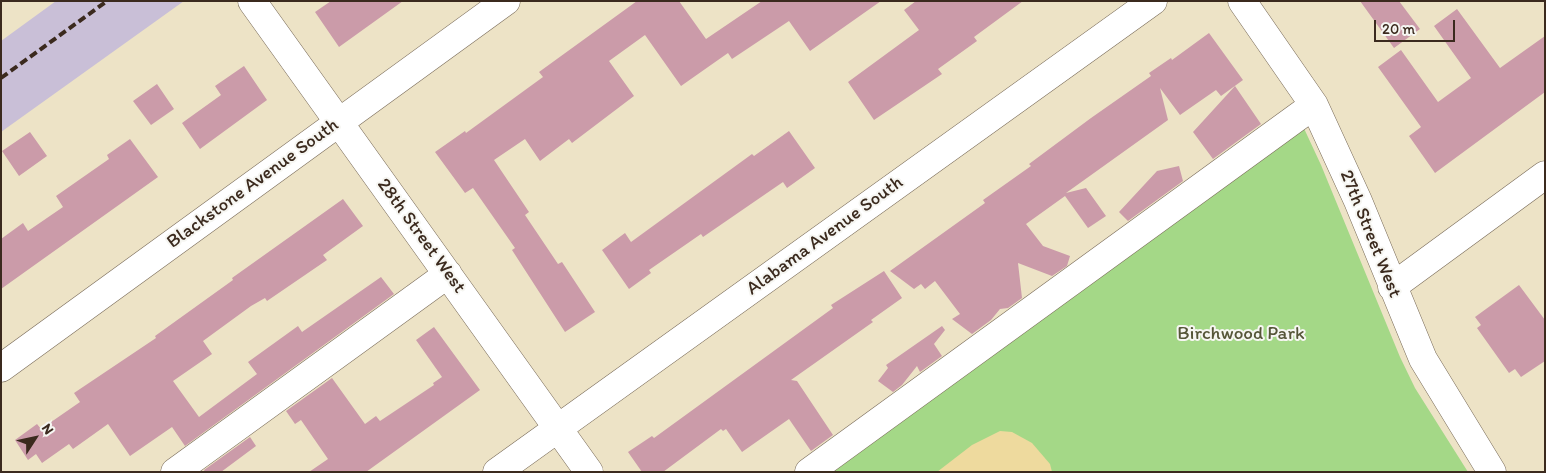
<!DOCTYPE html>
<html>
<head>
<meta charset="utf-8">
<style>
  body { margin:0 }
  #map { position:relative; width:1546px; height:473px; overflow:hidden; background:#ede3c6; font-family:Itim,sans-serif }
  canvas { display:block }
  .frame { position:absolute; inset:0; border:2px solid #3b2a1e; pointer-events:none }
  .north { position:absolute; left:10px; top:413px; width:50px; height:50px; -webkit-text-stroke:4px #f6f6f2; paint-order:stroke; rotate:55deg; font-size:14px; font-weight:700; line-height:20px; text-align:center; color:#3b2a1e }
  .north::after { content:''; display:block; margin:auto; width:18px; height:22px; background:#3b2a1e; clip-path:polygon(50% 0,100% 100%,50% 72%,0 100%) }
  .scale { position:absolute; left:1374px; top:20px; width:81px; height:22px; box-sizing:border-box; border:2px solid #3b2a1e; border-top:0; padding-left:6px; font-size:15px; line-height:18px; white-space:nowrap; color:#3b2a1e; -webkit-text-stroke:4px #f6f6f2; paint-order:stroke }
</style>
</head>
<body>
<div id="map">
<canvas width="1546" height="473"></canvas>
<div class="frame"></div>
<div class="north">N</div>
<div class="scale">20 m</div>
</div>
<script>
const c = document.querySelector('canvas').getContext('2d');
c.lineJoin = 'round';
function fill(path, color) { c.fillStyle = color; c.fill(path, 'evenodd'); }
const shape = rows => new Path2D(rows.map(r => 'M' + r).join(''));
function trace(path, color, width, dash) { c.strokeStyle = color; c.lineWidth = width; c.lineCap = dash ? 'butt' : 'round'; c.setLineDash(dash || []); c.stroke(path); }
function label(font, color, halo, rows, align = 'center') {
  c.font = font + ' Itim,sans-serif'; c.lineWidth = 4; c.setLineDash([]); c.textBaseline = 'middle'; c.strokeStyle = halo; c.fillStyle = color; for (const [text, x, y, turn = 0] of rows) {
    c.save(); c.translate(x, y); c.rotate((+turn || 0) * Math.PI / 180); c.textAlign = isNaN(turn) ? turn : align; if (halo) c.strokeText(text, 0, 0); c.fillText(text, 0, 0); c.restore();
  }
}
const industrial = shape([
  [56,1,184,1,1,132,1,41]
]);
const green = shape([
  [1301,122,1321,165,1400,357,1415,388,1468,472,820,472]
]);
const sand = shape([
  [1000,431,1012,432,1032,443,1050,464,1052,472,937,472,972,445]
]);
const building = shape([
  [331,1,403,1,339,47,315,12],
  [637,1,679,1,706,39,762,1,881,1,810,51,789,21,732,59,728,53,681,86,645,35,609,61,634,96,572,143,569,139,540,161,525,139,494,160,529,212,525,215,558,264,562,262,595,312,565,332,512,250,515,248,473,188,465,193,435,152,465,131,466,133,543,77,539,72],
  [916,1,1023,1,974,37,977,41,938,69,942,74,874,120,848,82,919,30,904,10],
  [1360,1,1399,1,1420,29,1394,48],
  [1457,9,1500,68,1545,36,1545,92,1435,173,1409,136,1421,127,1378,67,1401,50,1438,102,1471,78,1434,26],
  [1209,33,1243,80,1221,96,1216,90,1180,115,1160,88,1168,120,1066,193,1086,188,1106,216,1088,228,1065,196,1026,224,1043,246,1070,256,1067,266,1052,276,1018,263,1022,298,1008,308,1000,309,991,320,972,334,952,319,960,314,935,281,925,289,921,284,914,289,890,271,985,203,983,200,1031,166,1029,164,1091,118,1151,76,1149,73,1171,58,1172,60],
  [244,66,267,100,200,149,182,123,221,95,215,86],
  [157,84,174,109,151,125,133,101],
  [1235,86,1261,124,1213,159,1193,132],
  [789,131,815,168,787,188,783,182,703,237,701,234,649,270,651,273,629,289,602,250,625,233,631,242,752,154,754,156],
  [30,132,47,156,19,176,2,151],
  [130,139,158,177,1,289,1,239,23,223,28,231,63,207,56,196,109,159,107,155],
  [1179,166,1183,181,1128,221,1119,212,1157,171],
  [343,199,363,226,323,255,327,260,267,301,265,298,251,306,203,341,212,354,173,381,199,417,257,374,248,362,298,326,302,332,381,277,394,294,185,446,172,427,130,456,108,424,73,449,69,444,42,463,36,454,28,460,15,440,37,424,41,429,80,402,74,393,156,338,155,336,233,280,232,278],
  [884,271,902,298,871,320,873,322,791,380,797,381,833,435,811,451,789,419,742,452,726,429,723,431,721,429,663,472,642,472,628,452,652,436,654,438,833,308,831,305],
  [1519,285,1545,320,1545,361,1521,377,1515,369,1509,373,1477,328,1481,325,1475,317],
  [942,326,945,330,934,344,942,356,920,372,917,366,902,385,893,392,878,381,888,368,886,365],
  [434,327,480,390,366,472,309,472,328,459,301,420,295,424,286,411,332,378,365,424,376,416,380,421,434,385,433,383,442,377,416,340],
  [250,437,256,446,221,472,205,472,204,470]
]);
const minor = shape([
  [252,1,589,472],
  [1242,1,1314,105,1358,201,1423,359,1492,472],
  [1392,287,1545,175],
  [1,368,506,1],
  [175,472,448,274],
  [497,472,1153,1],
  [809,472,1314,105]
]);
const rail = shape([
  [1,78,107,1]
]);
const streetNames = [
  ["Blackstone Avenue South",253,184,-36],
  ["27th Street West",1370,234,68],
  ["28th Street West",421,236,54],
  ["Alabama Avenue South",825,236,-36]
];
const parkNames = [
  ["Birchwood Park",1241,334]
];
fill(industrial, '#c9bfd7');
fill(green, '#a4d887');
fill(sand, '#eeda9e');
fill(building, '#cb9ba9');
trace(minor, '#796b59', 29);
trace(minor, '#fff', 28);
trace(rail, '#3b2a1e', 4, [8, 4]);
label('19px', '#3b2a1e', '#f6f6f2', streetNames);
label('19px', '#555638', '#f6f6f2', parkNames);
</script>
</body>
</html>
